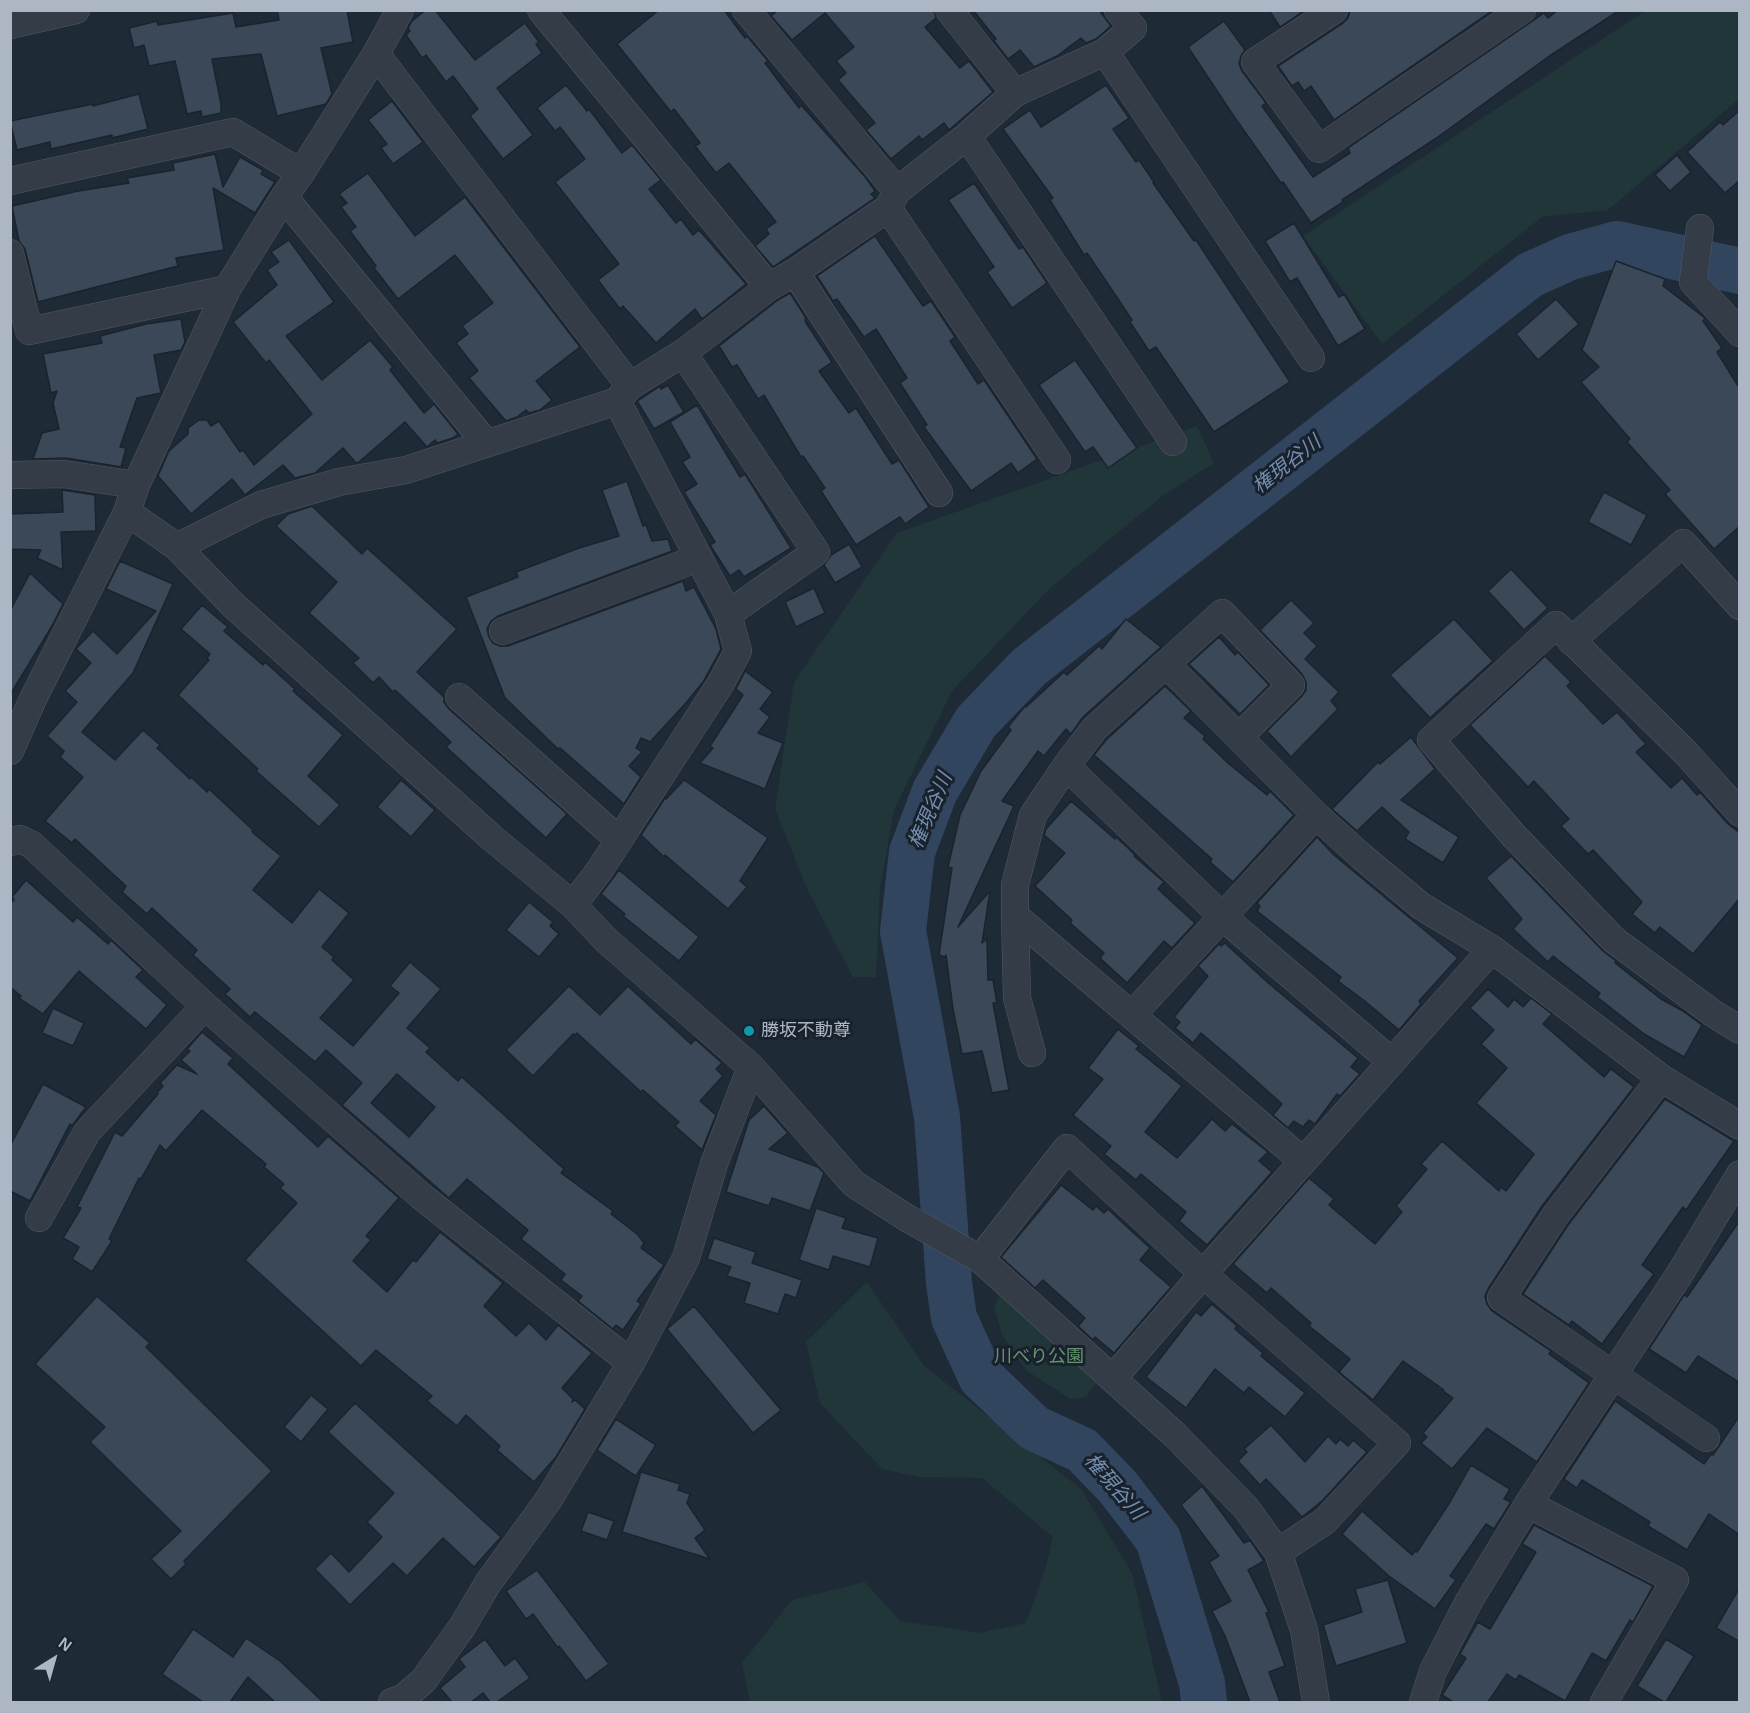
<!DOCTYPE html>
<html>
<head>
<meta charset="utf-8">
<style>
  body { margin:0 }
  #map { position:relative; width:1750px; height:1713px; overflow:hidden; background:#1f2a37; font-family:Arial,sans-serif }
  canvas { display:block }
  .frame { position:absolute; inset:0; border:12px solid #adb6c4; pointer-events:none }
  .north { position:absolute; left:24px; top:1629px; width:60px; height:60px; -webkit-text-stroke:4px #18212c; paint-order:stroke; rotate:37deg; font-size:16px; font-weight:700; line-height:24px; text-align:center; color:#adb6c4 }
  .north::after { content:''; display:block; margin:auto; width:21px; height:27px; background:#adb6c4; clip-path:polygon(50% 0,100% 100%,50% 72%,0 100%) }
</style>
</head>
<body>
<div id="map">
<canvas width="1750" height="1713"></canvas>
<div class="frame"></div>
<div class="north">N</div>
</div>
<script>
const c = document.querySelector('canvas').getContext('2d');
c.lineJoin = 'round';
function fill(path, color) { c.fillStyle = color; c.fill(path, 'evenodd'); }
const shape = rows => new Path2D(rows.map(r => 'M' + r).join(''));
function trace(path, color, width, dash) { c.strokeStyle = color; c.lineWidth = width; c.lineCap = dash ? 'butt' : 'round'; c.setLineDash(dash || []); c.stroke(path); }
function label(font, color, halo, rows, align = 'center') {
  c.font = font + ' Arial,"Noto Sans JP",sans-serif'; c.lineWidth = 6; c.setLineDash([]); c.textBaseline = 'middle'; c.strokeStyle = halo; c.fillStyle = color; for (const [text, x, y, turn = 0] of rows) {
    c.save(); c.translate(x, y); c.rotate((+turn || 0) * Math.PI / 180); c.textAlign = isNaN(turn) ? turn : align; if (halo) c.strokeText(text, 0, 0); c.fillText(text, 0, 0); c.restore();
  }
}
const green = shape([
  [1645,11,1739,11,1739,99,1608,210,1542,217,1382,344,1303,236],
  [1197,426,1214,463,1161,497,1049,589,952,691,894,810,880,888,876,977,853,977,807,889,775,809,794,682,897,533],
  [867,1282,924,1366,1081,1489,1132,1573,1162,1702,750,1702,742,1663,792,1600,865,1582,900,1621,980,1633,1026,1623,1045,1570,1053,1537,982,1478,920,1477,882,1469,820,1403,806,1342],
  [1000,1296,1096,1383,1086,1397,1071,1399,1027,1371,1002,1335,994,1306]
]);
const river = shape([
  [1204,1702,1202,1683,1158,1539,1117,1486,1082,1450,1034,1428,981,1377,954,1318,949,1283,937,1117,903,931,912,852,935,791,976,722,1029,667,1530,275,1570,257,1617,244,1740,271]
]);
const building = shape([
  [277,10,347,10,353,42,321,48,332,94,326,104,277,116,261,54,212,59,221,104,221,113,202,117,201,111,187,114,175,61,149,66,144,45,134,48,129,28,157,21,158,25,233,13,236,27,279,20,277,10],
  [426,10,435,10,475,60,525,23,539,42,536,44,542,53,497,88,533,135,503,159,470,116,478,109,453,76,446,82,426,55,422,58,406,35,410,31,408,28,412,21,426,10],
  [659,10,724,10,745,38,747,36,768,61,765,63,799,108,801,105,866,178,875,191,871,194,875,198,773,267,755,246,769,234,766,229,776,222,729,163,716,173,695,146,700,143,674,109,671,112,617,44,659,10],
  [778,10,934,10,936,18,925,27,960,68,969,61,993,92,949,130,944,123,922,140,919,136,891,159,866,130,875,123,838,80,846,73,836,61,854,47,825,13,792,40,771,16,778,10],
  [973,10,1099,10,1111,26,1096,39,1086,43,1081,38,1057,56,1034,67,1020,50,1008,59,994,41,996,39,973,10],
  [1269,10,1305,10,1280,27,1269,10],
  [1350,10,1493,10,1334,120,1311,86,1304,91,1298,82,1292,86,1278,66,1343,23,1348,18,1350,10],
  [1558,10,1620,10,1548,57,1435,139,1342,200,1343,202,1311,223,1283,182,1281,183,1233,115,1188,47,1224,21,1245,50,1241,56,1239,64,1242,71,1266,103,1262,106,1313,177,1350,153,1348,148,1534,20,1544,13,1548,18,1558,10],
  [566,85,587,111,589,109,622,153,632,145,661,180,649,189,676,223,681,219,693,235,699,230,746,284,702,319,695,309,656,343,623,306,620,309,598,280,619,264,555,182,585,159,560,127,555,131,537,108,566,85],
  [1106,85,1129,118,1113,129,1136,162,1139,160,1154,182,1153,183,1194,241,1196,240,1290,382,1214,432,1156,347,1149,351,1130,322,1132,320,1108,284,1087,253,1084,255,1066,226,1050,200,1053,198,1003,129,1030,110,1041,127,1106,85],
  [139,94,148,129,112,138,112,135,51,149,50,142,17,150,10,121,93,104,93,106,139,94],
  [392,101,423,142,393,164,381,148,387,144,368,120,392,101],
  [1740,110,1740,180,1725,193,1687,152,1720,122,1723,125,1740,110],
  [215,154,223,187,240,157,263,170,261,174,275,182,255,213,213,188,224,250,176,258,178,266,38,302,25,249,19,241,12,206,78,191,129,183,127,178,174,170,173,163,215,154],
  [1677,155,1691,172,1670,191,1655,175,1677,155],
  [368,173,415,236,465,197,580,347,536,381,552,400,540,410,529,413,526,410,517,417,506,421,469,378,478,371,456,343,468,334,462,326,493,303,455,255,398,299,374,268,376,266,350,231,356,227,341,207,347,203,339,194,368,173],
  [974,183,1019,249,1023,247,1047,283,1012,308,987,272,994,267,948,200,974,183],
  [1294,223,1339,297,1344,294,1365,329,1338,346,1297,278,1290,282,1265,241,1294,223],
  [875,236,923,306,931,301,955,337,950,341,978,384,984,380,1037,459,1018,473,1011,463,971,491,924,427,927,425,900,383,907,378,876,329,864,337,837,299,833,301,817,276,875,236],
  [289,240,334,302,286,336,322,380,370,340,393,367,390,370,424,413,434,404,458,434,453,438,437,443,435,440,427,447,405,422,359,462,356,463,343,448,315,473,295,478,283,465,245,495,232,479,191,514,158,476,169,451,188,434,188,428,199,420,207,420,211,426,219,421,240,452,243,450,254,465,312,414,269,360,266,363,233,322,277,285,267,270,279,262,271,252,289,240],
  [1616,261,1665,279,1663,286,1705,318,1703,321,1722,348,1717,352,1740,389,1740,526,1714,549,1665,494,1670,490,1627,442,1630,439,1581,382,1599,367,1582,350,1616,261],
  [790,293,806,318,805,320,806,323,832,362,819,371,849,413,856,408,892,464,899,460,929,507,905,524,900,517,856,545,821,491,825,488,803,456,801,457,764,395,758,399,737,365,732,367,719,346,778,300,790,293],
  [1556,299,1579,324,1538,360,1516,334,1556,299],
  [181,319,185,342,181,350,154,355,161,393,137,398,120,447,126,448,121,467,66,458,33,459,42,433,59,429,53,403,57,391,51,393,43,354,102,343,100,336,146,324,181,319],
  [1075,360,1137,448,1108,468,1093,447,1085,452,1039,385,1075,360],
  [668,385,684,412,654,429,637,401,660,386,661,389,668,385],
  [697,405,740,477,745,474,791,548,744,577,739,570,730,576,710,545,715,542,684,492,697,484,682,462,690,457,670,422,697,405],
  [627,481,643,526,646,525,652,541,668,539,672,551,498,616,491,621,487,629,489,637,493,643,500,646,508,646,683,581,686,591,694,587,716,629,721,649,703,682,686,703,650,742,641,738,636,748,642,752,629,766,641,777,624,804,560,748,558,749,505,698,466,597,518,577,516,572,579,548,619,536,602,490,627,481],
  [62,490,95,495,96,531,61,532,63,570,37,558,41,550,10,549,10,514,63,512,62,490],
  [1604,492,1647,515,1631,545,1588,522,1604,492],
  [312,506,362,554,367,548,457,629,417,672,444,697,444,702,449,709,567,814,546,838,446,747,451,742,395,690,393,692,379,677,373,683,353,663,359,658,309,613,337,582,276,526,288,514,312,506],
  [849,544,862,567,835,583,824,565,831,555,849,544],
  [120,561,173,584,133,673,82,732,115,760,143,730,160,745,157,748,190,779,191,777,207,792,209,789,253,830,252,832,281,856,253,890,292,923,319,889,349,913,322,947,334,957,332,960,354,980,320,1018,353,1046,399,993,390,986,410,962,441,989,407,1028,430,1048,426,1052,458,1081,462,1077,564,1169,561,1173,613,1211,611,1214,637,1234,644,1243,641,1248,664,1265,637,1301,641,1304,623,1330,616,1325,613,1329,578,1301,582,1296,561,1280,565,1274,521,1239,528,1230,467,1179,449,1198,342,1105,362,1083,326,1050,315,1062,255,1012,250,1017,225,994,230,989,193,955,197,950,152,908,147,914,122,892,126,886,75,839,72,843,45,821,83,777,60,757,64,751,47,736,77,702,65,691,91,663,76,649,93,631,117,654,156,611,106,589,120,561],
  [397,1074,435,1107,409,1137,371,1103,397,1074],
  [1511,569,1548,608,1524,630,1488,591,1511,569],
  [30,573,63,604,52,626,10,695,10,611,30,573],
  [814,588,825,613,796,627,785,602,814,588],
  [1291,600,1314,623,1304,633,1317,646,1305,659,1339,692,1331,701,1338,709,1291,757,1267,731,1302,696,1306,690,1306,682,1302,674,1260,630,1291,600],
  [202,605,228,627,224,631,263,665,265,662,295,689,293,691,343,735,308,776,340,805,319,827,256,771,258,769,178,695,209,660,207,658,210,654,181,629,202,605],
  [1126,619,1161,647,1083,717,1071,734,1066,729,1044,756,1038,751,1002,801,1014,806,958,927,990,891,982,943,987,939,988,980,993,980,997,1003,993,1003,1009,1090,992,1093,982,1051,962,1054,953,1009,946,955,945,957,939,955,952,868,948,867,960,815,981,771,1011,730,1008,727,1025,706,1026,707,1064,672,1067,675,1099,646,1102,649,1126,619],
  [1454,619,1493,661,1430,718,1390,675,1454,619],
  [1219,637,1235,655,1238,652,1269,685,1240,714,1189,664,1219,637],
  [1545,656,1571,682,1567,686,1603,724,1617,712,1646,744,1636,752,1671,788,1682,778,1697,795,1700,792,1728,824,1740,833,1740,898,1693,954,1660,927,1655,933,1632,914,1642,902,1593,850,1588,854,1561,826,1569,819,1534,781,1528,787,1470,725,1545,656],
  [745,671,773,692,760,709,770,717,758,733,783,743,765,789,700,763,713,748,710,746,743,695,736,689,745,671],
  [1165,686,1191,711,1184,718,1205,736,1203,739,1229,764,1267,795,1270,791,1294,815,1233,882,1210,862,1212,859,1094,755,1106,740,1165,686],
  [1411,737,1435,769,1401,800,1459,837,1443,863,1405,839,1409,832,1382,807,1357,831,1332,809,1378,762,1380,764,1411,737],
  [401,780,435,810,411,837,377,807,401,780],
  [684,780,768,838,740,881,747,887,728,909,665,855,664,857,641,835,665,798,666,799,684,780],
  [1071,801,1115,839,1116,837,1128,848,1135,855,1134,856,1164,882,1158,889,1195,923,1172,948,1164,941,1127,983,1100,958,1104,953,1070,923,1072,920,1035,886,1065,853,1044,835,1046,829,1071,801],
  [1317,837,1334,855,1458,958,1419,1001,1421,1004,1399,1030,1366,1002,1338,981,1341,977,1257,911,1260,906,1257,903,1317,837],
  [1511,856,1603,951,1616,961,1615,963,1661,999,1683,1011,1702,1025,1684,1057,1644,1034,1597,997,1600,993,1553,956,1548,962,1513,929,1522,919,1486,878,1511,856],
  [619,870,699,937,679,961,623,916,625,914,601,894,619,870],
  [26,880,73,922,77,917,108,944,111,940,143,970,136,977,167,1005,146,1029,79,971,43,1014,19,998,21,996,10,987,10,904,14,900,12,897,26,880],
  [529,902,553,922,550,926,559,934,539,957,506,930,529,902],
  [1225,943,1266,981,1358,1058,1351,1067,1360,1074,1340,1096,1337,1094,1315,1124,1309,1120,1303,1127,1294,1121,1288,1128,1273,1115,1282,1104,1235,1062,1201,1033,1193,1043,1175,1028,1180,1022,1174,1017,1208,976,1198,966,1219,944,1221,946,1225,943],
  [569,986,600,1015,628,986,691,1044,695,1039,722,1063,716,1069,723,1076,700,1101,716,1115,702,1150,675,1126,679,1122,643,1090,641,1092,577,1033,575,1035,573,1034,533,1076,506,1050,569,986],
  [1488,989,1508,1007,1514,999,1523,1007,1531,998,1552,1014,1543,1024,1604,1077,1611,1069,1634,1087,1542,1206,1488,1289,1485,1296,1487,1304,1492,1311,1551,1351,1549,1354,1589,1383,1537,1462,1487,1428,1452,1469,1421,1443,1427,1437,1423,1433,1453,1398,1443,1391,1444,1390,1403,1361,1373,1400,1339,1372,1350,1359,1309,1326,1311,1323,1271,1288,1267,1293,1233,1264,1309,1178,1334,1199,1329,1205,1375,1244,1402,1212,1396,1206,1427,1169,1421,1164,1442,1141,1499,1191,1501,1187,1506,1191,1534,1154,1476,1103,1507,1068,1481,1044,1494,1030,1470,1008,1488,989],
  [53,1008,84,1023,73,1046,42,1033,53,1008],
  [1118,1029,1139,1046,1136,1049,1182,1086,1145,1132,1177,1158,1212,1119,1225,1131,1232,1124,1268,1152,1259,1161,1272,1172,1207,1245,1179,1221,1186,1212,1141,1174,1136,1180,1104,1154,1111,1146,1073,1115,1103,1079,1088,1068,1118,1029],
  [202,1032,233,1058,228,1064,318,1147,328,1136,399,1198,366,1236,371,1240,353,1261,387,1292,413,1260,416,1262,440,1232,503,1283,484,1306,516,1336,529,1323,546,1340,558,1325,592,1353,562,1388,573,1399,572,1402,575,1400,585,1409,556,1457,534,1482,497,1450,500,1446,466,1415,457,1426,427,1401,432,1396,376,1350,361,1366,245,1260,297,1203,280,1188,284,1184,264,1167,266,1164,202,1110,166,1151,160,1145,141,1179,139,1178,109,1239,112,1241,92,1272,72,1259,79,1247,63,1238,81,1208,77,1207,115,1132,122,1136,158,1094,157,1093,163,1086,160,1083,177,1065,197,1074,181,1060,190,1051,187,1049,202,1032],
  [43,1084,86,1107,72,1126,70,1124,30,1201,10,1191,10,1146,43,1084],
  [1665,1099,1734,1141,1686,1210,1683,1207,1642,1265,1654,1274,1602,1344,1572,1321,1569,1325,1523,1294,1568,1225,1665,1099],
  [764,1106,788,1133,769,1149,818,1167,824,1173,810,1211,772,1198,769,1206,726,1192,749,1120,764,1106],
  [1061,1185,1093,1210,1096,1206,1104,1213,1108,1209,1124,1224,1150,1248,1140,1260,1171,1287,1114,1353,1095,1337,1093,1340,1078,1326,1085,1318,1043,1280,1035,1288,1001,1257,1061,1185],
  [816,1208,846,1218,842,1228,878,1238,870,1267,833,1256,829,1270,799,1260,816,1208],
  [1740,1220,1740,1383,1698,1356,1686,1373,1649,1349,1684,1295,1687,1297,1740,1220],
  [714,1238,756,1252,752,1263,802,1280,796,1298,785,1294,778,1314,744,1303,750,1283,727,1276,731,1267,707,1259,714,1238],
  [97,1296,150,1343,146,1347,272,1471,184,1561,186,1564,171,1579,151,1559,181,1531,90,1442,105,1427,35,1364,97,1296],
  [1212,1304,1237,1326,1235,1329,1263,1353,1261,1356,1305,1393,1285,1417,1249,1387,1244,1393,1215,1369,1186,1408,1146,1377,1196,1312,1201,1316,1212,1304],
  [694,1306,781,1410,753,1433,667,1329,694,1306],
  [311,1395,328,1409,301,1442,284,1427,311,1395],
  [1615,1401,1704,1464,1711,1454,1713,1455,1740,1415,1740,1535,1709,1514,1687,1550,1648,1526,1650,1522,1582,1480,1577,1488,1564,1479,1615,1401],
  [355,1403,501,1537,474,1567,443,1538,407,1576,393,1563,350,1605,315,1569,331,1553,349,1572,382,1537,367,1522,394,1493,328,1432,355,1403],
  [616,1419,656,1445,636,1476,597,1450,616,1419],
  [1271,1425,1305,1462,1328,1436,1336,1444,1340,1439,1348,1446,1353,1440,1367,1452,1322,1501,1302,1517,1266,1479,1260,1485,1238,1461,1247,1452,1244,1449,1271,1425],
  [1471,1465,1510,1489,1504,1499,1511,1502,1494,1529,1486,1524,1450,1576,1456,1580,1435,1609,1389,1576,1342,1534,1362,1511,1412,1555,1415,1551,1417,1552,1450,1502,1471,1465],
  [641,1472,680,1484,678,1490,690,1494,687,1503,705,1530,695,1538,710,1559,622,1532,641,1472],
  [1202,1486,1244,1543,1250,1540,1264,1561,1248,1570,1269,1612,1266,1613,1285,1666,1269,1672,1280,1702,1250,1702,1225,1636,1212,1611,1231,1601,1209,1562,1219,1556,1181,1505,1202,1486],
  [588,1512,614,1521,607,1540,581,1531,588,1512],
  [1534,1525,1653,1586,1633,1622,1630,1620,1606,1661,1592,1653,1565,1701,1519,1675,1516,1680,1507,1674,1488,1702,1453,1702,1442,1695,1466,1658,1460,1654,1478,1622,1490,1629,1536,1552,1522,1544,1534,1525],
  [537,1570,609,1664,586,1681,559,1646,558,1648,533,1614,526,1619,506,1591,537,1570],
  [1388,1580,1407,1643,1336,1666,1323,1625,1362,1612,1355,1589,1388,1580],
  [1740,1587,1740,1642,1716,1628,1740,1587],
  [193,1629,233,1657,246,1638,280,1661,323,1702,275,1702,248,1677,230,1702,203,1702,162,1674,193,1629],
  [485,1639,505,1666,515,1658,530,1678,497,1702,490,1702,483,1693,471,1702,452,1702,440,1688,465,1667,459,1659,485,1639],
  [1666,1639,1694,1656,1666,1702,1664,1702,1637,1686,1666,1639]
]);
const minor = shape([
  [541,10,769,287],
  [746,10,897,191],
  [949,10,1015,93],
  [1334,10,1255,62,1319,149,1522,10],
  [10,25,76,10],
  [1105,52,1133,28,1118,10],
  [376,54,630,386],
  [967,136,897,191,888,208,1057,460],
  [10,181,233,132,301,173],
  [284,197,486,443],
  [888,208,795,272,939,493],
  [1700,228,1693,282,1740,333],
  [10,253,29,331,227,289],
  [683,353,630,386,617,401,728,614],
  [1173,442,967,136,1015,93,1105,52,1311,358],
  [10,475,64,474,136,485],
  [127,512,177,547,232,604,492,838,573,905,606,940,751,1067,854,1184,907,1218,980,1259,1175,1435,1246,1508,1278,1552,1304,1630,1316,1702],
  [177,547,261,505,339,482,406,470,617,401],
  [503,631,699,558],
  [1571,641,1683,543,1740,606],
  [1166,664,1316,815,1361,856,1421,906,1492,949,1661,1078,1740,1126],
  [459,697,618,839],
  [10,751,32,701,127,512,136,485,227,289,284,197,301,173,376,54,400,10],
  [1066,766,1224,918,1392,1062],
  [1740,813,1685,752,1556,625,1431,740,1514,836,1614,940,1714,1014,1740,1030],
  [10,842,20,839,32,845,205,1006,421,1196,631,1363,686,1258,714,1164,751,1067],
  [573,905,599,871,721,683,738,651,728,614,816,552,683,353,769,287,795,272],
  [1015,916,1303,1161],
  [1132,1015,1316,815],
  [1032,1053,1017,998,1015,916,1015,885,1033,815,1066,766,1094,729,1222,613,1291,685,1239,737],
  [1661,1078,1555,1216,1501,1298,1706,1438],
  [39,1218,87,1132,205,1006],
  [980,1259,1067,1148,1203,1274,1397,1443,1325,1521,1278,1552],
  [1113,1378,1203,1274,1492,949],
  [1528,1504,1675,1580,1604,1702],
  [392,1702,403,1698,423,1681,462,1627,488,1583,549,1499,631,1363],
  [1423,1702,1433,1671,1469,1601,1528,1504,1679,1275,1740,1174]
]);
const markers = [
  [749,1031,6,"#0f9aa8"]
];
const poiNames = [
  ["勝坂不動尊",761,1031]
];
const parkNames = [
  ["川べり公園",1039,1357]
];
const waterNames = [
  ["権現谷川",1287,465,-38],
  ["権現谷川",931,811,-67],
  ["権現谷川",1114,1487,49]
];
fill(green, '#213638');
trace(river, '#32455f', 46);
fill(building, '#3b4857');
trace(building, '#1a232e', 1.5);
trace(minor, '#505965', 28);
trace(minor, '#333c47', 27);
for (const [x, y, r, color] of markers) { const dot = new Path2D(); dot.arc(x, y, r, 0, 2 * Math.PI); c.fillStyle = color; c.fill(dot); trace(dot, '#18212c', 2); }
label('18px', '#adb6c4', '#18212c', poiNames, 'left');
label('18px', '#64956e', '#18212c', parkNames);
label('italic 20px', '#748eae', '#18212c', waterNames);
</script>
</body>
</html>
